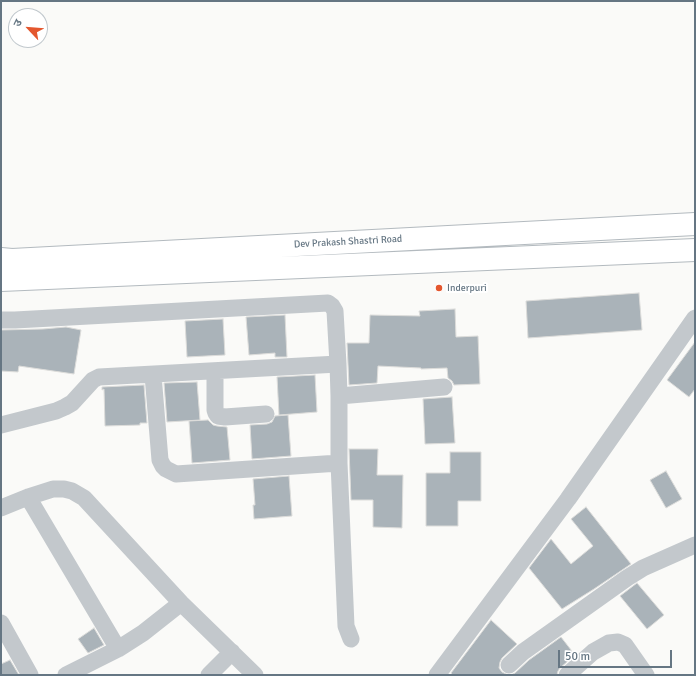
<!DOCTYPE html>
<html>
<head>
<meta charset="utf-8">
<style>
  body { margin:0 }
  #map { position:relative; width:696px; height:676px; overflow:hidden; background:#fafaf8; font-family:Signika,"Noto Sans Devanagari",sans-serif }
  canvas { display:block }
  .frame { position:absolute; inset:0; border:2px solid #657683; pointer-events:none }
  .north { position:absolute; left:8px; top:8px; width:40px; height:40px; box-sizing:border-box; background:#fff; border:1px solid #c1c8cd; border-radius:50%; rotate:296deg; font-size:11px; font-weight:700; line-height:16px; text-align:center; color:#657683 }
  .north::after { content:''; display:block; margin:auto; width:14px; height:18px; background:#e4572e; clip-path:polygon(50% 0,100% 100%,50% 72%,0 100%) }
  .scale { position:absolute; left:558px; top:650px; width:114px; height:18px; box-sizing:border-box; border:2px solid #657683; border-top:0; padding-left:5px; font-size:12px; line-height:14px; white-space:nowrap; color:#657683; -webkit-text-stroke:3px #fff; paint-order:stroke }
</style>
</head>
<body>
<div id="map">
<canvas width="696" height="676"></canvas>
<div class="frame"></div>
<div class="north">उ</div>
<div class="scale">50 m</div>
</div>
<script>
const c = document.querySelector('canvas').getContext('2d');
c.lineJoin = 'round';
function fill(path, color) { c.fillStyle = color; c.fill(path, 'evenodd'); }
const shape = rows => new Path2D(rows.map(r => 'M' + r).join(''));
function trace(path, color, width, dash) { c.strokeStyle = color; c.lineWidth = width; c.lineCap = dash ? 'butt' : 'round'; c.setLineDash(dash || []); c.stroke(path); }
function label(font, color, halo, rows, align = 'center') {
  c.font = font + ' Signika,sans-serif'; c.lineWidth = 4; c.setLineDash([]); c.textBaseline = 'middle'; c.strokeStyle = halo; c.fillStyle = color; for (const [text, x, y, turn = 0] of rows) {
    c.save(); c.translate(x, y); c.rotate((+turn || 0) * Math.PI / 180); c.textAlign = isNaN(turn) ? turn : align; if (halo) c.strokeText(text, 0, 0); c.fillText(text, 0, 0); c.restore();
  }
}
const building = shape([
  [639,293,642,330,528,338,526,301,639,293],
  [455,309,456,337,478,336,480,384,454,385,452,381,448,378,447,368,421,369,421,368,378,366,377,383,349,385,347,343,369,343,370,315,420,316,419,311,455,309],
  [285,315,287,357,275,357,275,353,249,355,246,317,285,315],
  [223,319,225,355,187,357,185,321,223,319],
  [66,327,81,330,74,374,19,366,18,372,1,371,1,330,43,329,66,327],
  [695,342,695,389,689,397,667,380,695,342],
  [315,375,317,412,279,415,277,377,315,375],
  [197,382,200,420,167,422,164,383,197,382],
  [144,385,147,423,140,423,140,425,105,426,104,389,102,390,102,387,144,385],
  [452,397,455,443,425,444,423,399,452,397],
  [288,415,291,456,252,459,250,425,267,424,272,422,275,416,288,415],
  [208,420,213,425,217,426,227,427,230,460,192,463,189,421,208,420],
  [349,449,378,449,377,475,403,475,402,528,373,527,373,500,351,500,349,449],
  [450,452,481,452,481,501,458,501,458,526,426,526,426,473,450,473,450,452],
  [666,471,682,499,666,508,650,480,666,471],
  [289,476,292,516,254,519,253,505,255,505,253,479,289,476],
  [586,507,631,564,594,589,562,609,529,568,551,539,571,564,593,546,571,519,586,507],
  [637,583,664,615,647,629,620,596,637,583],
  [491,620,517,644,502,658,500,662,499,668,502,672,506,674,511,675,515,673,529,660,561,637,575,655,560,668,558,671,557,675,453,675,451,673,491,620],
  [94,628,104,645,88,653,78,639,94,628],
  [10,660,19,675,1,675,1,664,10,660]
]);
const street = shape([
  [1,320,15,320,328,303,332,306,335,311,338,364,99,377,93,380,72,403,65,407,56,411,1,425],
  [215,371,215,410,216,413,218,416,225,417,266,414],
  [153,375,160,460,163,466,166,469,176,474,339,463,339,396,338,364],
  [339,396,444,387],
  [339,463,346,626,351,639],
  [28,497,118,649],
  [1,508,28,497,53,489,64,489,72,491,84,498,181,603,255,675],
  [1,623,30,675],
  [509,665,523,652,627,578,643,568,695,545],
  [66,675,118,649,143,633,181,603],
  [209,675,232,652],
  [437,675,568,499,695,318],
  [567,675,593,652,609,643,618,642,625,645,646,675]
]);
const secondary = shape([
  [1,259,12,260,695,224],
  [1,280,695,250]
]);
const markers = [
  [439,288,4,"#e4572e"]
];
const streetNames = [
  ["Dev Prakash Shastri Road",348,242,-3]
];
const poiNames = [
  ["Inderpuri",447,288]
];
fill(building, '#aab3b9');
trace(building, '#dcdcda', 1);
trace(secondary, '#b3babf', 24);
trace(street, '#c3c8cc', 17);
trace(secondary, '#fff', 22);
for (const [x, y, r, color] of markers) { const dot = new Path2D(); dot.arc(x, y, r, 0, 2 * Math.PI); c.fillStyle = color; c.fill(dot); trace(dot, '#fff', 1.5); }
label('10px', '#657683', '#fff', streetNames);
label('10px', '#657683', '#fff', poiNames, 'left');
</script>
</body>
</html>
